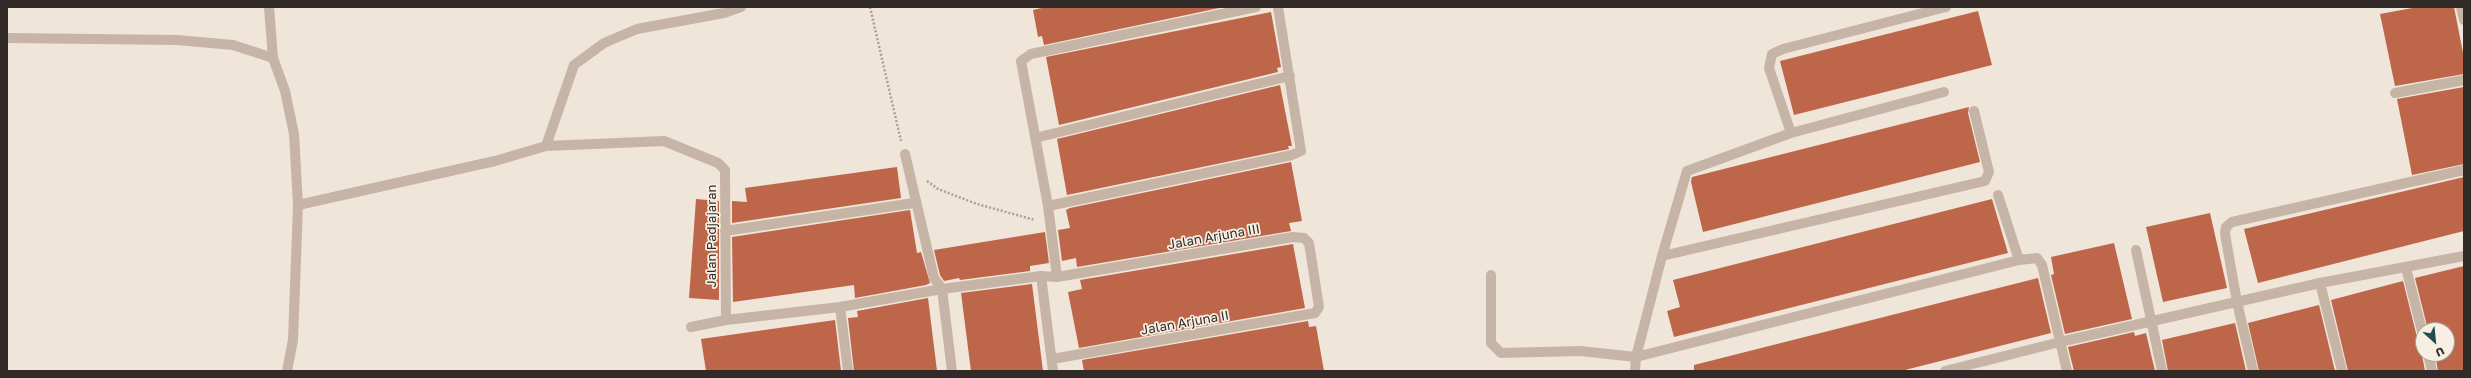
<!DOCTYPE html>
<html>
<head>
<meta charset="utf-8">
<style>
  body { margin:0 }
  #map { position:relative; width:2471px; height:378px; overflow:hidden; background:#efe5d9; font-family:"Golos Text",sans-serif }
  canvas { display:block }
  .frame { position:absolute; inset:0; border:8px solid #322a26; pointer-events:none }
  .north { position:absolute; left:2415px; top:322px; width:40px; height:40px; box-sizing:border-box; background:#f7efe4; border:1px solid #a8a098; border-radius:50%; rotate:153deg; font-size:11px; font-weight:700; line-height:16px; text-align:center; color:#322a26 }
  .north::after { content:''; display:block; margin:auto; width:14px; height:18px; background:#1f4d50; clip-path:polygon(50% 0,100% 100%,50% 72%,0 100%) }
</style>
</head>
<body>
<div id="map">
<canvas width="2471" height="378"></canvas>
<div class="frame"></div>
<div class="north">U</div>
</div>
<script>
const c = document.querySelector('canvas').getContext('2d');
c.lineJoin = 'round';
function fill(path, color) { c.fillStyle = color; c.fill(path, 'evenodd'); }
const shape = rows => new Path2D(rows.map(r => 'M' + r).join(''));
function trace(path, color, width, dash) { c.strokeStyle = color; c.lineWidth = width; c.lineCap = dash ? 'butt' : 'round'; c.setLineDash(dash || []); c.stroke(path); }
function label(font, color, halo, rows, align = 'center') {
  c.font = font + ' "Golos Text",sans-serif'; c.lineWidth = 3.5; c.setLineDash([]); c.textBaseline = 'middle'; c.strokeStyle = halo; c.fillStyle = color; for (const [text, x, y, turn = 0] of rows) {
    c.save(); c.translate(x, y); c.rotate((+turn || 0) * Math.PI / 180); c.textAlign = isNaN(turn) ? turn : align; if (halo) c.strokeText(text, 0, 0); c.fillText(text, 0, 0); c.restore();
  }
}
const building = shape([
  [1046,7,1224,7,1044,45,1042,36,1038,37,1033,10],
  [2418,7,2454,7,2464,58,2464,74,2395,86,2380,14],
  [1978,11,1992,65,1794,115,1780,61],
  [1271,12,1281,67,1277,68,1278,72,1059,125,1046,57],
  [1280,85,1292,146,1288,146,1289,149,1067,195,1057,139],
  [2464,87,2464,164,2412,175,2397,99],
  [1969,107,1968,113,1980,162,1703,232,1691,182,1692,177],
  [1291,162,1302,221,1289,223,1291,231,1077,267,1076,258,1062,261,1058,230,1070,228,1066,210,1070,208],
  [897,167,901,198,732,223,732,201,747,202,745,188],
  [2464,177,2464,231,2258,283,2244,229],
  [696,199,719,201,719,300,689,298],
  [1992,199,2008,253,1674,337,1667,311,1680,307,1673,280],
  [910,210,917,253,921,252,930,283,926,285,855,298,854,285,733,302,732,237],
  [2210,213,2227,288,2163,302,2146,227],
  [1045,232,1049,263,1030,266,1030,271,960,280,959,278,944,281,940,275,934,250],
  [2114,243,2132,319,2065,334,2051,275,2054,274,2051,257],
  [1293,244,1305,308,1079,348,1068,292,1082,289,1080,280],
  [2464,266,2464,371,2438,371,2435,354,2447,354,2447,330,2428,330,2415,278],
  [2038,278,2051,333,1901,371,1694,371,1694,365],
  [2403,281,2417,337,2423,341,2422,355,2425,371,2348,371,2331,300],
  [1032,284,1043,371,971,371,961,293],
  [928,298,937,371,854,371,848,318,858,317,857,311],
  [2319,305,2335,371,2259,371,2248,323],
  [835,320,841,371,706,371,701,339],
  [1308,321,1309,327,1316,326,1324,371,1084,371,1082,360],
  [2235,323,2246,371,2168,371,2162,340],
  [2134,332,2135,336,2146,333,2155,371,2074,371,2068,347]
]);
const path = shape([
  [870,7,901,141],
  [927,181,938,189,977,204,1035,220]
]);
const minor = shape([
  [269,7,273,58],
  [2461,7,2464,20],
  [2395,93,2464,80],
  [1791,133,1769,68,1772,54,1783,49,1946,7],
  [1035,138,1290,76],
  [546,146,574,65,604,43,637,29,724,13,741,7],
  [905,154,934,278,942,289,952,371],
  [1998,195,2019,260],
  [298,205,495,161,546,146,664,141,718,163,725,170,726,320],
  [1048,206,1292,155,1301,151,1278,7],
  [725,231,914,203],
  [2136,250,2162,371],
  [1662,256,1985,181,1989,172,1974,111],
  [2406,268,2423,335],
  [1491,275,1491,343,1501,353,1580,351,1636,357,2019,260,2037,258,2042,265,2067,371],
  [1041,276,1053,371],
  [1057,277,1048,206,1021,61,1031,54,1256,7],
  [2320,283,2342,371],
  [840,307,848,371],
  [691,327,726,320,840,307,942,289,1041,276,1057,277,1293,237,1304,238,1309,243,1319,307,1315,313,1052,359],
  [2428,354,2432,371],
  [1635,371,1636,357,1662,256,1687,171,1791,133,1944,92],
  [1945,371,2060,342,2320,283,2464,256],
  [2253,371,2237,302,2225,234,2226,227,2232,222,2464,170]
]);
const tertiary = shape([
  [7,38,177,40,233,45,273,58,285,91,294,134,298,205,293,340,287,371]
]);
const streetNames = [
  ["Jalan Padjajaran",712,236,-90],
  ["Jalan Arjuna III",1214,237,-10],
  ["Jalan Arjuna II",1185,323,-10]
];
fill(building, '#bd6649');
trace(path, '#b19f90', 2.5, [2, 2]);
trace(minor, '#c6b5a6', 10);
trace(tertiary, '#c6b5a6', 10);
label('13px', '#322a26', '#f7efe4', streetNames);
</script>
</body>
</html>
